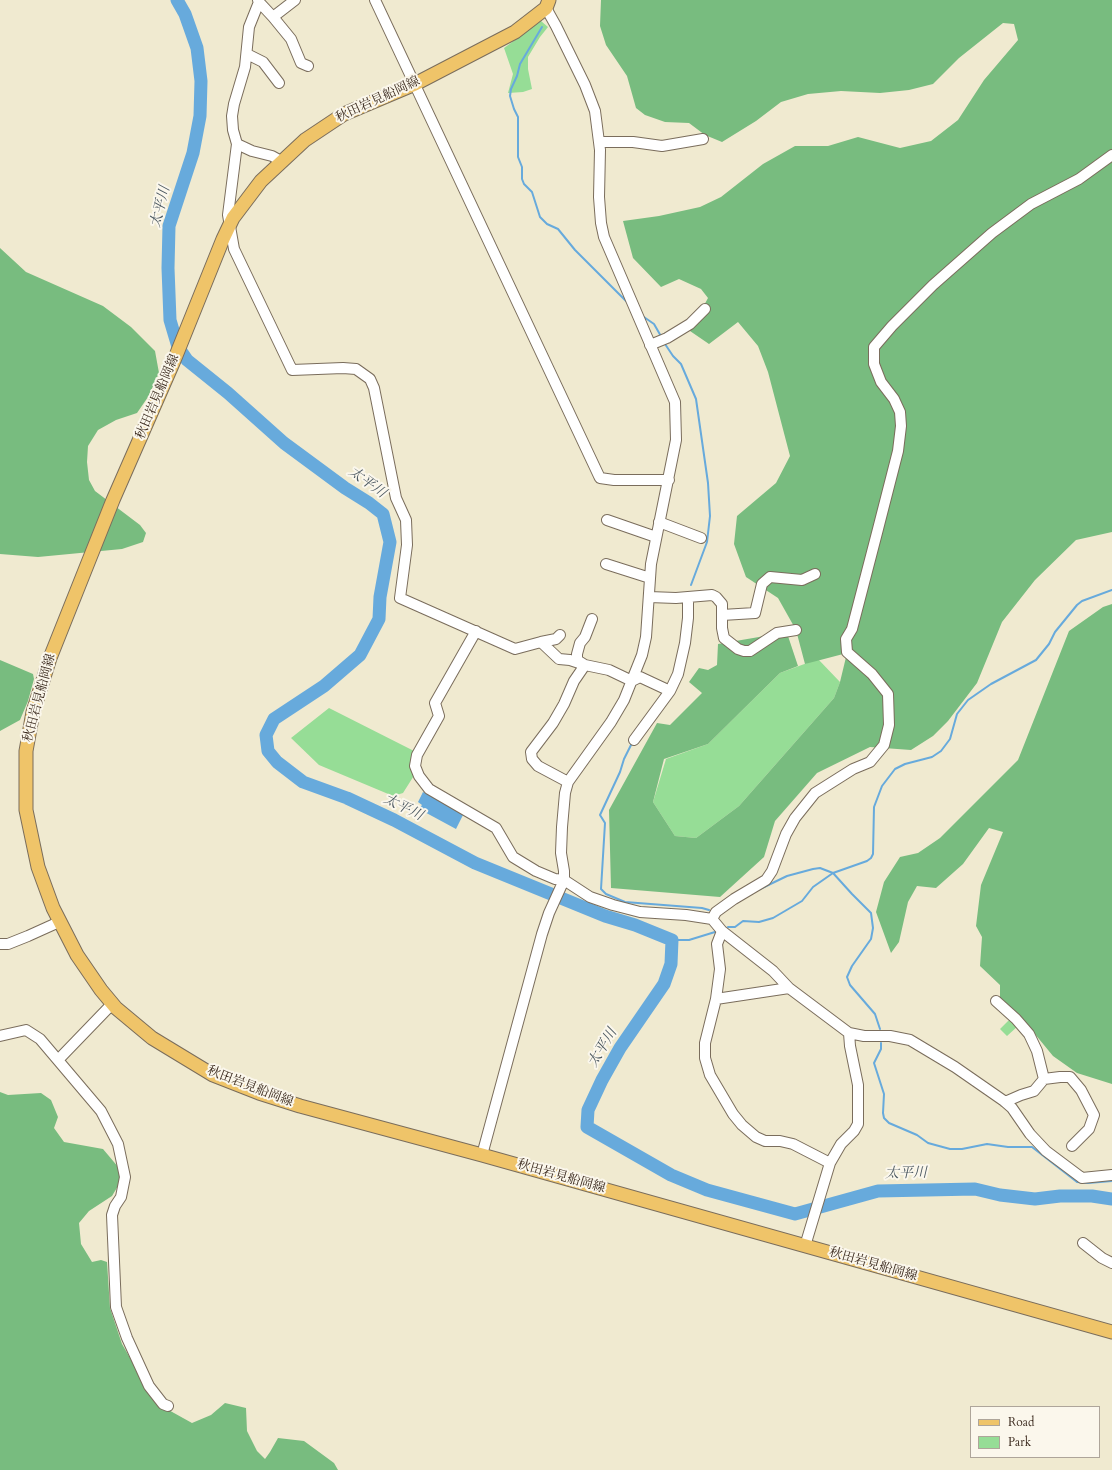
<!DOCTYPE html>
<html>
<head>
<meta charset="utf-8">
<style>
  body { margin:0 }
  #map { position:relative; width:1112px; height:1470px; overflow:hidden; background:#f0ead0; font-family:Cardo,serif }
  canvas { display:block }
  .legend { position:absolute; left:970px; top:1406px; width:130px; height:52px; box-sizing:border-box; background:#fbf7ec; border:1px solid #aea59a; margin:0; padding:5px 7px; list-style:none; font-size:12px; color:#3b2a1e }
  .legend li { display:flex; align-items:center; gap:8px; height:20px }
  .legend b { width:20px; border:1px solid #aea59a }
</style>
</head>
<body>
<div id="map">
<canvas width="1112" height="1470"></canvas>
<ul class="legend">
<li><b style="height:5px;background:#efc469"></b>Road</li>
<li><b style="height:11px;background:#96dd96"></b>Park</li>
</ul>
</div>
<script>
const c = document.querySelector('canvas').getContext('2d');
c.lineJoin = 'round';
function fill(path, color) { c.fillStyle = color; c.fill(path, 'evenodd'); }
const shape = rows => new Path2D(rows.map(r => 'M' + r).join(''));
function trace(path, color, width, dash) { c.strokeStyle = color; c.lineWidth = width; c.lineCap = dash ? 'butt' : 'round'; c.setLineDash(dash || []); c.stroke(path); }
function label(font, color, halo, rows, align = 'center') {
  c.font = font + ' Cardo,"Noto Serif JP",serif'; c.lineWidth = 4; c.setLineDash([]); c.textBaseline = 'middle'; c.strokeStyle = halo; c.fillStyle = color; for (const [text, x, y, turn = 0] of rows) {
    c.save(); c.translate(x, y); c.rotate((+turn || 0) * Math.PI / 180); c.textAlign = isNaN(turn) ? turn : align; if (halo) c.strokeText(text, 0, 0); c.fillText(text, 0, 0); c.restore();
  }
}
const green = shape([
  [541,21,548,27,540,37,528,57,528,69,532,89,523,92,508,93,513,74,504,48],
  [818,659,840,682,834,698,739,806,696,838,675,836,653,802,666,759,708,744,780,673],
  [329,708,416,752,415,774,403,793,393,796,319,765,291,738],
  [1011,1018,1018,1026,1007,1036,1000,1029]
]);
const forest = shape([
  [601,0,1112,0,1112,532,1076,540,1035,580,1002,622,977,683,948,721,933,736,911,750,870,747,817,773,775,821,764,857,720,897,611,888,609,810,657,723,670,725,702,693,689,682,699,668,708,670,717,665,718,644,759,637,786,630,798,666,780,673,708,744,664,759,653,802,675,836,696,838,739,806,834,698,840,682,847,653,805,664,796,630,778,598,746,577,734,544,737,516,776,483,790,456,768,372,758,346,738,322,709,344,690,331,708,298,701,289,679,279,661,287,633,258,623,221,659,216,700,207,721,197,763,164,795,146,828,146,858,137,900,148,931,141,958,120,984,80,1018,40,1014,24,1003,23,959,58,933,84,909,90,880,93,841,91,808,94,781,102,756,121,722,142,705,135,689,123,665,122,645,115,636,108,627,76,606,45,600,26],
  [0,248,26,272,103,306,131,327,155,351,159,373,148,397,137,413,116,420,98,430,88,446,87,462,89,480,95,491,140,525,146,533,143,542,122,549,38,557,0,554],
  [1112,604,1112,1084,1077,1073,1053,1056,1030,1028,1000,1002,1000,985,980,966,982,937,976,926,981,885,1003,832,989,828,963,864,936,888,917,886,908,902,899,942,891,953,876,912,884,882,900,857,918,853,940,838,1018,760,1069,631,1103,607],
  [0,660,33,674,34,679,28,701,20,720,0,731],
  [0,1092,8,1095,41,1093,51,1100,58,1117,54,1128,64,1142,103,1149,119,1168,121,1181,112,1196,89,1211,79,1223,81,1244,92,1262,101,1260,107,1262,110,1308,122,1344,156,1403,192,1423,211,1415,225,1403,246,1408,247,1431,257,1451,265,1459,270,1452,278,1438,304,1441,334,1463,338,1470,0,1470]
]);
const water = shape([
  [423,792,464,813,456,829,419,809,422,805,418,802]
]);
const stream = shape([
  [542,27,520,64,517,76,511,89,510,96,514,109,518,117,518,157,522,167,522,179,524,184,532,192,540,217,547,224,558,229,575,250,629,304],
  [641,315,654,324,662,338],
  [665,344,673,356,681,364,696,399,708,483,710,516,707,542,691,585],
  [632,743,624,759,620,772,600,815,605,823,601,889,606,894,625,902,702,908,709,910],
  [758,890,787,876,813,869,820,868,833,873,852,894,871,913,873,928,871,939,852,966,847,977,850,985,875,1014,880,1029],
  [728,927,735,927,743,921,759,922,773,918,802,901,813,887,833,873,867,861,871,858,873,854,874,807,882,786,895,769,905,764,932,757,941,751,950,739,957,714,968,700,991,684,1036,660,1049,644,1055,632,1077,605,1082,601,1112,590],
  [672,940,689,940,715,932],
  [881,1043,881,1049,874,1063,884,1094,883,1113,884,1118,889,1123,917,1135,928,1143,950,1149,962,1149,987,1144,1008,1147,1032,1147,1077,1182,1088,1183,1112,1181]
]);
const river = shape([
  [177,0,185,14,197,48,201,81,200,116,193,153,169,226,168,268,170,320,178,347,187,360,228,393,284,443,345,488,369,503,383,514,390,542,380,597,379,619,360,655,324,686,274,719,266,735,268,751,277,762,303,782,347,798,394,820,475,863,605,916,635,925,672,940,671,964,664,984,620,1048,602,1080,588,1110,587,1127,671,1175,707,1190,795,1214,878,1191,975,1189,1000,1195,1035,1199,1060,1196,1092,1196,1112,1199]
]);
const minor = shape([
  [258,0,259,2,249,27,245,67,234,104,232,116,233,130,237,144,228,215,234,249,292,370,343,368,356,369,370,379,374,388,396,498,406,520,407,545,400,598,515,649,541,642,559,659,570,660,585,665,609,670,632,681,640,677,670,691,678,674,685,643,688,618,688,597],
  [295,0,273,17,291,39,301,63,308,66],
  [375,0,599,476,600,478,614,480,669,480],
  [259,2,273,17],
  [247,54,263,62,279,83],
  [599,142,633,142,662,146,703,139],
  [237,144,252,151,272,156,281,161],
  [650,345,667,338,690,324,705,309],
  [607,520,656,537],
  [659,522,701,538],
  [606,564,650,578],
  [649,597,676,598,712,595,716,597,722,604,722,628,724,638,738,649,744,651,750,651,777,633,796,630],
  [722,615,755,613,762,584,770,577,802,580,815,574],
  [476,631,435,703,439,716,417,755,415,766,419,776,429,789,496,828,513,857,536,871,555,879,564,880,590,897,613,905,640,912,686,915,712,919,722,931,773,971,789,988,849,1033,864,1036,890,1036,910,1040,955,1067,1004,1101,1012,1108,1030,1134,1046,1151,1082,1178,1112,1175],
  [541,642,556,639,560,635],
  [634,740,670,691],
  [568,782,538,766,532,759,531,752,553,723,564,704,574,681,585,665,577,660,577,654,580,643,585,637,592,619],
  [712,919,716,912,734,899,766,880,772,871,786,834,795,818,815,793,853,769,870,762,884,745,889,725,888,694,872,674,847,652,846,639,852,629,878,529,898,451,901,426,900,412,894,399,881,382,874,364,874,347,892,326,933,285,992,233,1031,204,1079,179,1112,155],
  [722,931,717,944,720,969,716,999,705,1043,705,1058,710,1075,733,1114,742,1125,756,1137,765,1141,780,1141,793,1144,830,1163],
  [0,944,8,944,28,936,59,922],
  [716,999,789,988],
  [996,1001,1016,1019,1029,1034,1037,1051,1044,1079,1034,1091,1021,1095,1005,1102],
  [0,1036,26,1030,40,1039,101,1111,118,1144,125,1177,121,1197,115,1206,112,1215,116,1307,127,1338,149,1386,163,1404,168,1406],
  [58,1060,113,1003],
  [1044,1079,1060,1077,1070,1077,1081,1090,1094,1115,1089,1129,1072,1146],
  [482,1155,542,934,549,913,564,880,564,871,561,853,562,827,565,793,568,782,611,722,624,700,642,655,646,637,651,564,676,440,675,402,604,237,601,223,599,197,600,150,595,111,585,85,556,26,546,8],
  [1083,1243,1102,1258,1112,1263],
  [805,1246,830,1163,841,1144,854,1131,858,1124,858,1085,850,1046,849,1033]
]);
const major = shape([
  [549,0,546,8,515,32,415,84,344,114,305,140,261,181,233,218,223,239,173,363,113,500,50,658,33,712,26,751,26,810,38,867,53,908,77,955,101,990,116,1008,152,1038,213,1075,259,1093,300,1106,482,1155,1112,1332]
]);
const streetNames = [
  ["秋田岩見船岡線",378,100,-25],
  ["秋田岩見船岡線",158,397,-67],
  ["秋田岩見船岡線",40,698,-75],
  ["秋田岩見船岡線",250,1087,21],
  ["秋田岩見船岡線",561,1177,16],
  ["秋田岩見船岡線",873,1265,16]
];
const waterNames = [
  ["太平川",161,207,-76],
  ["太平川",367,483,36],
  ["太平川",403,808,26],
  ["太平川",603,1048,-59],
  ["太平川",906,1174,-1]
];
fill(green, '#96dd96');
fill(forest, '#78bc7f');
fill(water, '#67aadc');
trace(stream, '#67aadc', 2);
trace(river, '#67aadc', 13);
trace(minor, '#7a6d5c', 12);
trace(major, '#7a6d5c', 15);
trace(minor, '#fff', 10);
trace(major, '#efc469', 13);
label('13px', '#3b2a1e', '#fbf7ec', streetNames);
label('italic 14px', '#4a5760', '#fbf7ec', waterNames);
</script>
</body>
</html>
